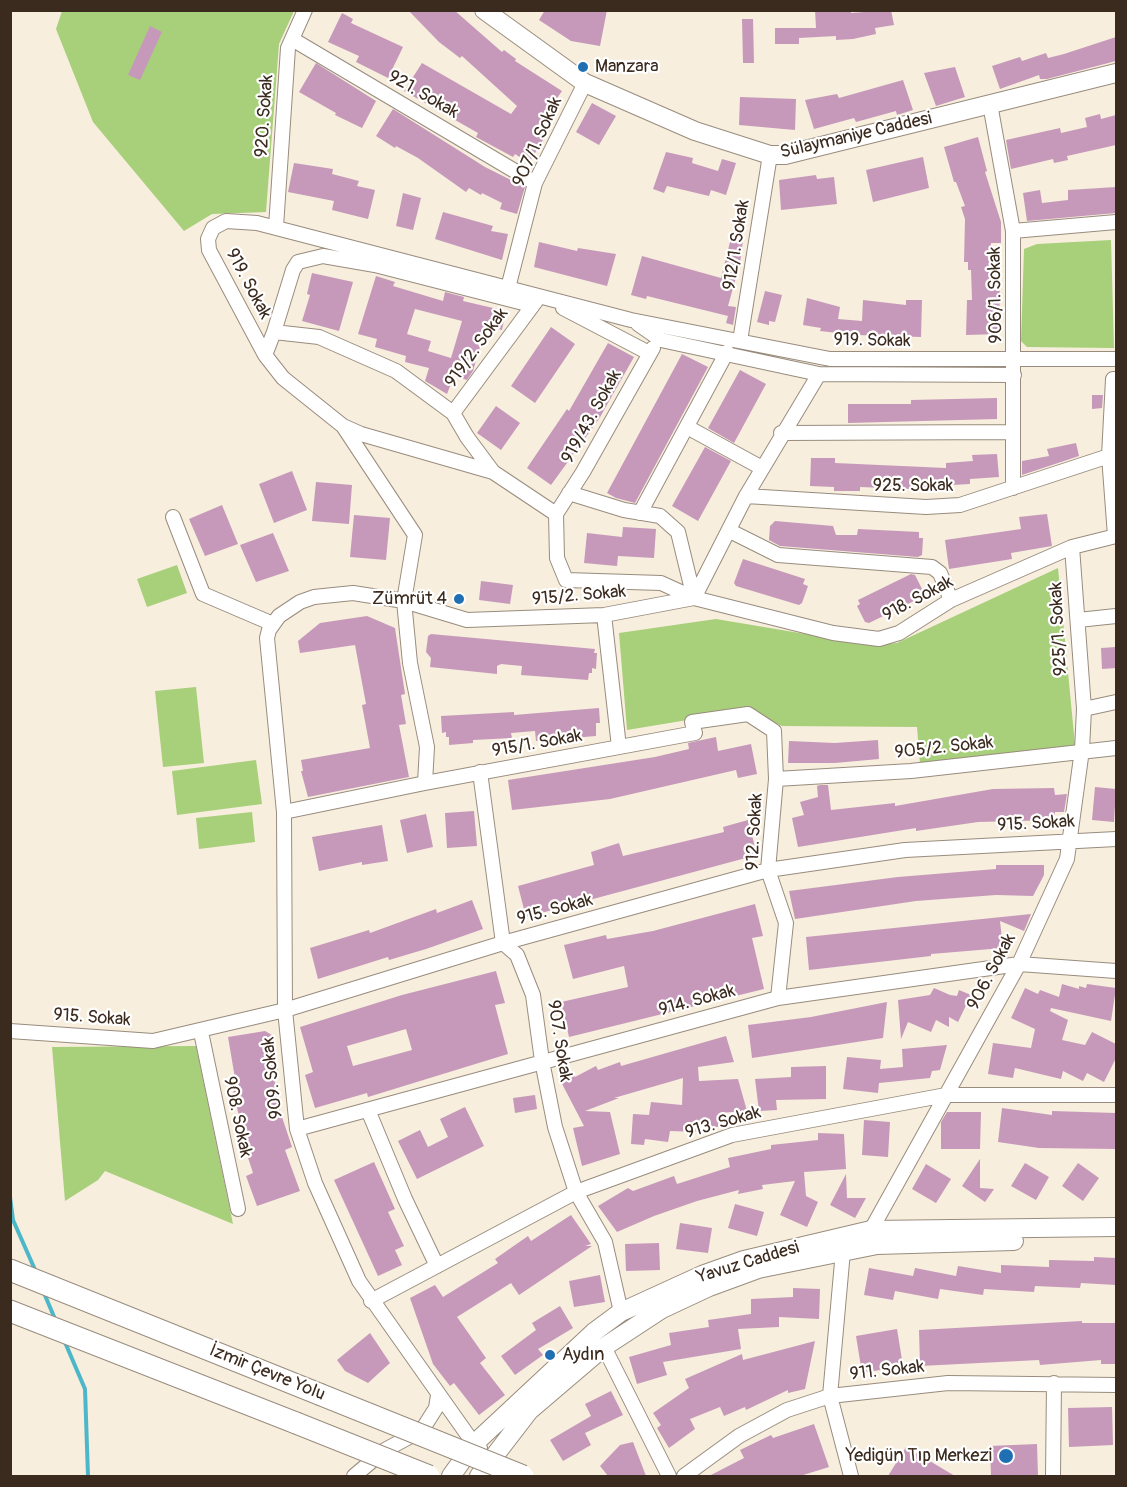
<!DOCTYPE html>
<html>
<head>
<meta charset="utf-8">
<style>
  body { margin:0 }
  #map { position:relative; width:1127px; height:1487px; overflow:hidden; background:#f7eedd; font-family:Pangolin,sans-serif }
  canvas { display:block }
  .frame { position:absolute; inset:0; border:12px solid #3b2a1e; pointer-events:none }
</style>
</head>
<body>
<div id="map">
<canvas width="1127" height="1487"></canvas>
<div class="frame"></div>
</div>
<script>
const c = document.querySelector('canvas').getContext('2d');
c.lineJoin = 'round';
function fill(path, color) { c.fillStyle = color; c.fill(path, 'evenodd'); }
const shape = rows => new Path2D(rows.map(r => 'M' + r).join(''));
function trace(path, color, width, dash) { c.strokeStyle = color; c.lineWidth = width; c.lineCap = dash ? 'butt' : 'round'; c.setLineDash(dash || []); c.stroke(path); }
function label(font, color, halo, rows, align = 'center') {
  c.font = font + ' Pangolin,sans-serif'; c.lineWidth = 4.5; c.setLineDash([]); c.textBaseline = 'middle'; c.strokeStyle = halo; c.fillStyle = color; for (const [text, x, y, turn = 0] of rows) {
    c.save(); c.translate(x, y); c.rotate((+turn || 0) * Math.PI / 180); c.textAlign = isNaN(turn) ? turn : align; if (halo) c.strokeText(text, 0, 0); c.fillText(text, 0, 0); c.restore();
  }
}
const green = shape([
  [62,11,294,11,279,44,266,212,212,214,184,231,93,122,56,29],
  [1111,240,1114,348,1027,347,1021,341,1024,249,1037,244],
  [177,565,187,593,147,607,137,579],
  [1058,568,1075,745,920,764,917,727,782,726,748,710,627,730,619,633,716,619,871,645,897,643],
  [196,687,204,763,163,767,155,691],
  [256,760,262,804,177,815,172,771],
  [252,812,255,842,199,849,196,818],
  [196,1046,233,1224,105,1171,98,1180,65,1201,52,1047]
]);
const stream = shape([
  [10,1197,13,1220,36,1272],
  [44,1293,55,1319],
  [64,1340,85,1389,88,1476]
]);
const building = shape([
  [408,10,454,10,502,52,504,50,516,59,515,61,562,91,536,128,546,135,529,163,515,154,513,157,476,137,478,133,404,91,422,63,511,114,517,106,462,56,460,58,439,42],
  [545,10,607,10,600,46,571,41,539,20],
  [815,10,851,10,851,13,891,10,894,25,875,28,876,34,853,39,836,40,836,36,799,38,799,44,775,44,775,28,816,28],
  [342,13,353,19,351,23,403,47,388,78,356,62,359,56,328,42],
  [742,19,753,19,754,63,743,63],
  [150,26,162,32,140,80,128,75],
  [1116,37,1116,61,1047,79,1040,79,1039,75,1000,89,992,66,1020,57,1022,61,1046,53,1048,58,1064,54],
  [316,63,376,101,362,128,335,115,336,113,299,92],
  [955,67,965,97,936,106,924,73],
  [903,80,913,110,897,115,896,111,856,122,854,118,814,129,805,100,837,94,839,98],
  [740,97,796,99,795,130,739,125],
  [592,103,616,116,599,145,576,132],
  [393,109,485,167,525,187,517,214,500,209,502,203,482,193,481,195,469,188,466,192,418,158,396,146,395,148,376,136],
  [1100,114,1101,119,1116,115,1116,145,1067,156,1068,160,1054,163,1053,159,1011,169,1006,140,1060,128,1061,133,1087,127,1085,118],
  [978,137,987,171,985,172,1001,222,1001,243,991,243,991,277,1000,276,999,334,966,335,967,300,972,300,971,270,968,270,968,262,964,262,965,219,961,207,965,206,956,182,954,182,944,147],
  [666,152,693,158,692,163,718,171,722,159,736,163,726,195,711,190,709,196,667,186,664,193,653,189],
  [923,157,929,188,873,202,866,170],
  [294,163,333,169,332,174,359,181,357,186,375,190,368,219,332,210,334,201,288,192],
  [816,175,817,179,834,177,837,204,781,210,779,180],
  [1116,187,1116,213,1027,221,1023,193,1040,190,1042,203,1068,200,1068,190],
  [403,193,421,198,413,230,396,226],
  [443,212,493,226,491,231,508,234,502,260,435,239],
  [731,238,743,240,740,263,728,306,736,307,733,325,726,323,728,316,647,296,646,299,631,295,642,256,721,278],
  [539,242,577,251,578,248,616,254,607,286,534,267],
  [312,273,353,282,339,331,302,321,310,295,307,294],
  [376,276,395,282,393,286,443,301,445,292,464,297,463,301,506,311,502,330,486,326,473,371,467,380,454,376,447,394,425,381,429,368,405,362,406,356,375,347,377,339,358,334],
  [415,309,462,321,451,358,428,351,431,341,407,334],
  [765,291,782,295,775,322,769,321,769,325,757,322],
  [807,298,840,307,838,319,862,321,863,300,906,305,906,300,922,300,921,337,856,335,820,331,821,328,803,325],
  [551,327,575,344,535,403,511,386],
  [608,343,634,357,599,419,551,485,527,468,567,409,569,411],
  [682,354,708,367,635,503,616,498,607,493],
  [740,370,766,384,734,443,708,428],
  [1092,395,1103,395,1102,408,1092,409],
  [997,398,997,419,848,423,848,404,911,404,911,400],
  [496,406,520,423,501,450,477,433],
  [1076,443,1079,456,1022,475,1022,461,1049,456,1047,449],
  [705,447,731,461,698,521,672,506],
  [997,454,999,477,970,479,970,484,934,486,934,490,860,487,860,491,834,491,834,487,810,486,811,458,835,458,835,463,946,468,946,463,973,461,972,455],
  [292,471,307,510,274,523,259,484],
  [316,482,352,485,349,524,312,521],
  [222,505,238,544,205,556,189,519],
  [1047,514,1052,546,1011,553,1012,559,949,569,945,540,1021,529,1019,517],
  [354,515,390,518,386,560,350,557],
  [775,521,833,526,836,535,857,535,858,529,919,532,919,538,923,538,922,555,918,557,780,546,769,540,770,526],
  [623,527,656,529,654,558,618,556,617,566,584,563,587,533,622,537],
  [273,533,289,571,256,582,240,545],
  [743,559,805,579,803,584,808,586,802,603,799,605,736,586,734,583],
  [911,574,915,575,924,593,921,595,922,597,869,623,865,622,857,606,860,604,858,600],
  [481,581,513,585,510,604,479,600],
  [367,616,395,628,405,694,401,695,406,724,399,725,409,777,308,797,301,771,303,771,301,760,370,748,362,705,366,704,355,645,300,653,298,641,320,623],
  [431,634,595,649,594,653,597,653,596,669,592,668,592,673,589,673,588,680,521,675,522,666,501,664,497,666,497,674,430,667,431,658,426,652,428,636],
  [1116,647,1116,668,1102,669,1101,648],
  [599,708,600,723,596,723,596,736,536,741,535,731,511,733,512,738,473,740,473,743,449,745,449,737,446,737,446,732,442,733,441,716,514,712,514,715],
  [716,737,718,751,751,744,757,774,738,778,736,770,610,799,512,810,508,780,655,757,689,749,688,743],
  [878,740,879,759,835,763,788,763,789,741,835,743],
  [820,785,828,785,831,810,895,803,895,806,993,789,1054,788,1055,795,1067,794,1064,812,1055,812,1055,820,978,822,916,831,916,828,798,847,792,818,804,815,800,802,818,797,817,786],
  [1095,787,1116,789,1114,822,1092,820],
  [474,811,477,846,447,848,445,813],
  [426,814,433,847,407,853,400,820],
  [748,820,757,855,526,917,518,886,594,865,591,852,619,843,623,856,724,832,723,827],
  [382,825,388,861,362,865,362,862,319,871,312,837],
  [996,865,1044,865,1044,875,1033,896,996,895,916,901,795,919,789,891,898,877,996,869],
  [472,900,483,929,426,949,389,960,388,957,318,979,310,948,369,930,370,933,436,909,437,913],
  [755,904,763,936,752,938,764,989,569,1037,561,1002,628,987,624,966,573,979,564,945,606,935,607,939,653,931],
  [1031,914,1024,931,1000,921,1003,948,931,954,931,956,809,970,806,937],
  [496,971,505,1003,495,1005,508,1054,368,1097,367,1093,315,1108,305,1075,313,1072,300,1027,402,995],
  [406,1029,412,1050,353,1066,347,1046],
  [1062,984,1079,989,1079,986,1086,988,1087,984,1116,988,1111,1021,1051,1008,1050,1011,1068,1020,1062,1040,1085,1045,1092,1032,1116,1044,1116,1058,1104,1082,1087,1073,1083,1081,1063,1071,1061,1079,1015,1068,1013,1078,988,1074,993,1043,1031,1048,1035,1029,1011,1018,1025,988,1038,994,1040,990,1059,997],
  [934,988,950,995,957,996,959,990,971,995,958,1022,949,1017,949,1027,936,1020,931,1032,908,1022,901,1039,898,1000,930,995],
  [887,1002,883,1038,752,1058,748,1025,811,1017],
  [265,1031,272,1035,278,1070,273,1071,279,1108,292,1147,285,1150,300,1191,257,1206,246,1176,253,1173,239,1130,242,1130,232,1085,236,1084,228,1037],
  [726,1036,734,1062,698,1067,699,1081,738,1079,747,1111,719,1113,718,1127,700,1126,700,1132,670,1131,668,1142,645,1139,644,1145,631,1144,633,1114,649,1115,651,1102,682,1105,683,1078,614,1098,619,1098,585,1111,610,1112,620,1154,582,1166,573,1128,584,1126,559,1078,572,1071,575,1077,596,1066,598,1070,620,1062,621,1066],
  [947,1045,940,1070,932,1071,930,1078,879,1083,878,1093,843,1089,847,1057,881,1060,880,1069,903,1067,902,1049],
  [826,1066,826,1099,776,1100,777,1110,759,1111,755,1079,791,1077,791,1067],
  [535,1095,537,1109,515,1113,513,1098],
  [465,1107,484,1146,417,1179,398,1141,420,1130,428,1147,448,1137,440,1119],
  [1002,1108,1052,1115,1052,1111,1116,1113,1116,1149,1039,1148,998,1142],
  [947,1112,981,1112,980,1149,941,1149,941,1122],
  [864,1120,890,1122,888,1157,862,1155],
  [818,1133,844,1134,846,1169,804,1172,806,1196,818,1202,807,1227,780,1215,795,1181,762,1185,763,1189,738,1194,739,1190,697,1201,654,1216,617,1232,598,1206,628,1188,633,1191,674,1176,677,1184,730,1167,728,1158,771,1149,771,1145,818,1140],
  [980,1159,980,1188,994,1189,985,1202,962,1186],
  [374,1162,395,1209,388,1212,404,1246,395,1250,402,1265,378,1276,334,1180],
  [1025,1163,1049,1177,1036,1200,1011,1186],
  [1078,1163,1099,1178,1083,1201,1062,1186],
  [926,1164,951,1179,936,1203,912,1189],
  [846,1174,847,1198,866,1198,855,1218,830,1205],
  [735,1204,764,1212,757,1236,728,1228],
  [571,1215,591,1244,585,1246,592,1246,519,1295,511,1283,457,1317,486,1358,480,1363,505,1395,479,1415,454,1383,450,1386,433,1364,410,1298,435,1285,443,1297,498,1263,495,1259,528,1236,531,1241],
  [680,1223,712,1228,708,1253,676,1249],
  [659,1243,660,1270,626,1271,625,1244],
  [1094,1257,1116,1258,1116,1285,1081,1283,1080,1288,1035,1286,1034,1292,984,1289,983,1295,940,1289,938,1299,895,1291,893,1300,864,1295,869,1268,913,1276,915,1268,956,1276,958,1266,1001,1273,1001,1265,1049,1267,1049,1260,1094,1261],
  [600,1275,605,1302,574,1307,569,1281],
  [793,1288,820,1289,819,1319,779,1317,779,1327,738,1329,741,1349,663,1362,667,1375,637,1384,629,1357,671,1345,669,1333,709,1327,708,1320,751,1314,751,1299,793,1297],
  [560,1306,573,1328,538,1349,543,1355,515,1375,501,1356,536,1330,532,1323],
  [1082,1321,1082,1323,1116,1323,1116,1364,1101,1364,1101,1360,1040,1365,1039,1360,920,1366,919,1330],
  [897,1329,903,1366,862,1373,856,1336],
  [370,1333,390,1363,368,1383,345,1371,337,1360],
  [815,1341,805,1389,788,1393,788,1390,746,1410,745,1407,724,1416,720,1407,690,1419,695,1429,669,1448,657,1428,661,1425,653,1413,689,1388,685,1379,742,1354,743,1360],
  [611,1391,623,1415,585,1433,591,1445,563,1461,550,1440,591,1416,585,1404],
  [1112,1407,1113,1445,1069,1447,1068,1408],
  [814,1424,829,1467,800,1476,709,1476,744,1458,740,1450,771,1435,773,1438],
  [633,1442,646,1476,608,1476,600,1466,620,1445],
  [1037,1444,1038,1476,991,1476,990,1446],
  [906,1447,955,1476,888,1476]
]);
const minor = shape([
  [292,39,535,183],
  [990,104,1013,231,1013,488],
  [276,227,288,48,305,10],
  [1013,231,1116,222],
  [508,288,535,183,585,83],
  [563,308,649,353],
  [638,324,661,340,819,374,1014,375],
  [274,332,293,270,298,262,323,256,375,265,531,305],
  [740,341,770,155],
  [265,355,274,332,319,337,396,371,453,413,467,437,493,472,556,514,557,558,566,580,661,583,694,598,833,633,879,639,899,633,951,600,1072,547,1116,536],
  [453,413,536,301],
  [343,426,361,434,493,472],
  [687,427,762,468],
  [781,433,1013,432],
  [569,493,624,510,660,516,678,532,694,598],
  [746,496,926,507,960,505,1109,456],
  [640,513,727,352],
  [556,514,583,472,653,348],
  [173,517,203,594,273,624],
  [730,531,778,555,932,567,940,573,951,600],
  [1115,536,1109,456,1113,379,1116,379],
  [694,598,746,496,819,374],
  [604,615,619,747],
  [1078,620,1116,616],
  [1084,709,1116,702],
  [480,772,503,943,517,955,533,995,542,1061,555,1127,576,1192,605,1242,621,1312],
  [776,779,911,771,1116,748],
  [425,783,427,747,410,663,404,601,415,535,343,426,283,378,265,355,209,250,208,239,213,228,226,221,257,223,631,320,830,359,1116,359],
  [284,812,425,783,695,733,692,722,748,714,774,731,776,779,768,870,786,923,778,998],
  [10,1031,153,1041,285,1010,503,943,768,870,905,850,1116,839],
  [201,1032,238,1209],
  [368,1110,405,1199,437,1266],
  [297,1129,778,998,1019,964,1116,971],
  [871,1230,1019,964,1067,859,1082,750,1084,709,1072,547],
  [843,1251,830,1396,851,1476],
  [371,1301,576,1192,732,1135,946,1095,1116,1095],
  [604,1347,669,1476],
  [480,1448,474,1444,359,1281,315,1183,297,1129,285,1010,284,812,267,638,269,630,279,616,300,602,314,597,353,593,404,601,467,620,604,615,694,598],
  [354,1476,385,1450,422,1430,436,1408,438,1395],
  [684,1476,739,1436,787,1410,830,1396,948,1383,1116,1385],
  [1053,1476,1054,1383]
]);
const major = shape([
  [484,10,585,83,695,131,770,155,785,155,1116,73],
  [451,1476,474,1444,594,1332,621,1312,702,1275,744,1260,871,1230,1116,1227],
  [479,1476,529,1411,604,1347,662,1309,709,1287,758,1269,877,1245,1014,1241]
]);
const highway = shape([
  [10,1270,319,1394],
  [10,1311,296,1423]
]);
const highwayBridge = shape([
  [319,1394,523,1476],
  [296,1423,429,1476]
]);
const markers = [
  [583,67,6,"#1f6fb2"],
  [459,599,6,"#1f6fb2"],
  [550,1355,6,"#1f6fb2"],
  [1006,1456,8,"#1f6fb2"]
];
const poiNames = [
  ["Manzara",595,67],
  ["Zümrüt 4",447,599,"right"],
  ["Aydın",562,1355],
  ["Yedigün Tıp Merkezi",992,1456,"right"]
];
const streetNames = [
  ["921. Sokak",423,95,30],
  ["920. Sokak",265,116,-86],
  ["Sülaymaniye Caddesi",856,136,-13],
  ["907/1. Sokak",538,142,-66],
  ["912/1. Sokak",737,245,-81],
  ["919. Sokak",248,284,62],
  ["906/1. Sokak",996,295,-91],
  ["919. Sokak",872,341,1],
  ["919/2. Sokak",477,348,-54],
  ["919/43. Sokak",592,417,-61],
  ["925. Sokak",913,486],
  ["915/2. Sokak",579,596,-5],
  ["918. Sokak",918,599,-28],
  ["925/1. Sokak",1059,629,-93],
  ["915/1. Sokak",537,744,-10],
  ["905/2. Sokak",944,748,-6],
  ["915. Sokak",1036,824,-3],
  ["912. Sokak",755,832,-87],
  ["915. Sokak",555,910,-15],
  ["906. Sokak",992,972,-62],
  ["914. Sokak",697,1001,-15],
  ["915. Sokak",92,1018,4],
  ["907. Sokak",559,1041,81],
  ["909. Sokak",273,1078,-96],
  ["908. Sokak",237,1117,78],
  ["913. Sokak",723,1123,-16],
  ["Yavuz Caddesi",748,1263,-17],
  ["911. Sokak",887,1371,-6],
  ["İzmir Çevre Yolu",267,1373,22]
];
fill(green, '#a8cf7a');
trace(stream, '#4cb7c8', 4);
fill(building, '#c699ba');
trace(minor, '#998c7e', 16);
trace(major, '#998c7e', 20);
trace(highway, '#998c7e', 23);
trace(minor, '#fff', 14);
trace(major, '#fff', 18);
trace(highway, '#fff', 21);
trace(highwayBridge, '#998c7e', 23, []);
trace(highwayBridge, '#fff', 21);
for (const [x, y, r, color] of markers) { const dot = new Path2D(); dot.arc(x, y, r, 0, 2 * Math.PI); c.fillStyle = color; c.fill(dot); trace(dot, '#fff', 2); }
label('18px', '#3b2a1e', '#fff', poiNames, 'left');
label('18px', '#3b2a1e', '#fff', streetNames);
</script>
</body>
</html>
